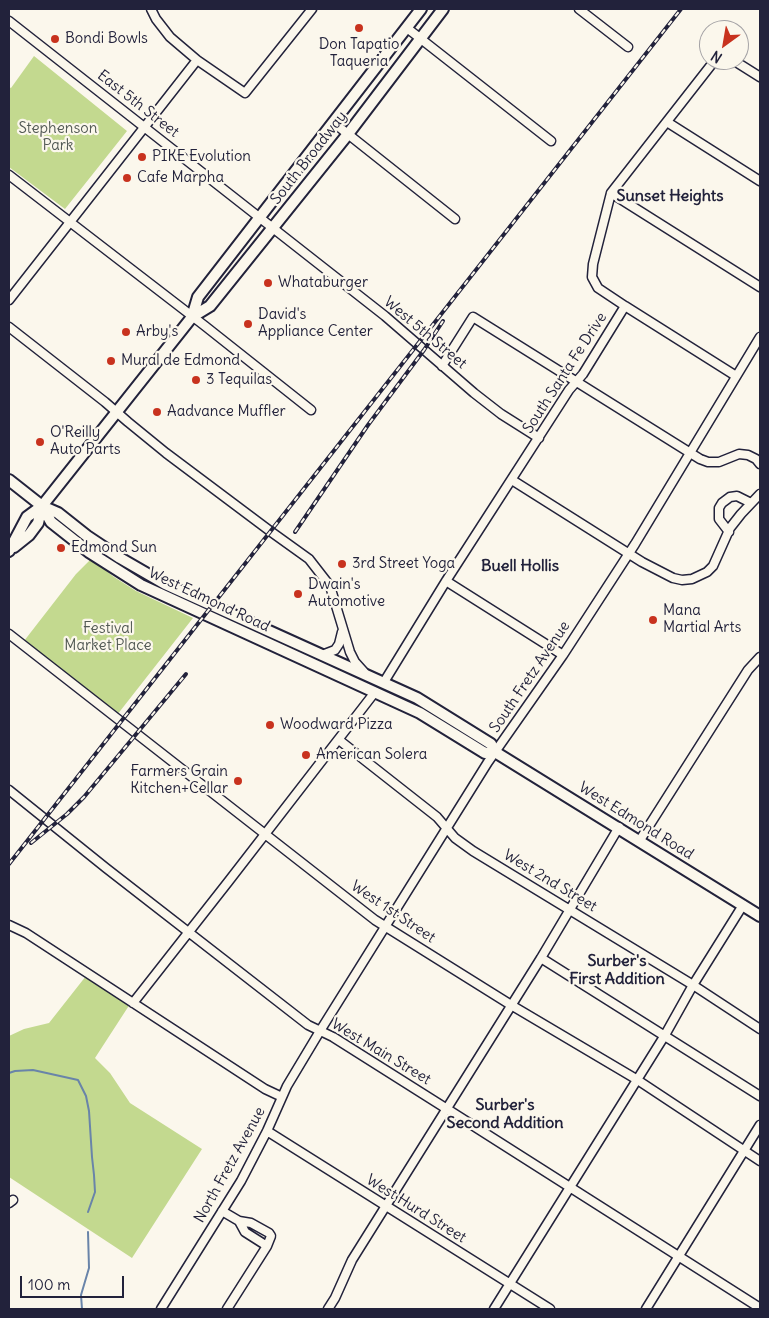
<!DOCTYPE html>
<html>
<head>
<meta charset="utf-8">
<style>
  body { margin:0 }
  #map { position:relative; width:769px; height:1318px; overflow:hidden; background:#fbf7ec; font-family:Delius,sans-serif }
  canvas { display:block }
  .frame { position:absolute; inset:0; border:10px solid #22223b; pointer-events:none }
  .north { position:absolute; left:699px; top:20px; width:50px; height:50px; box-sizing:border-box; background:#fbf7ec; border:1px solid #a4a2a5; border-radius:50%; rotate:212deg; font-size:14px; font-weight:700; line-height:20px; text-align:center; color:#22223b }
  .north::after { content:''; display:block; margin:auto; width:18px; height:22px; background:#c8321e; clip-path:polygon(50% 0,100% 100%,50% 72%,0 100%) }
  .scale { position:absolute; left:20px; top:1276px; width:104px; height:22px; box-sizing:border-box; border:2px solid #22223b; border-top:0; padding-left:6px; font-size:15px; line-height:18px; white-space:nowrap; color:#22223b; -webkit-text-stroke:4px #fbf7ec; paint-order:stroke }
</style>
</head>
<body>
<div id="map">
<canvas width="769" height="1318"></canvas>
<div class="frame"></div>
<div class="north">N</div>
<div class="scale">100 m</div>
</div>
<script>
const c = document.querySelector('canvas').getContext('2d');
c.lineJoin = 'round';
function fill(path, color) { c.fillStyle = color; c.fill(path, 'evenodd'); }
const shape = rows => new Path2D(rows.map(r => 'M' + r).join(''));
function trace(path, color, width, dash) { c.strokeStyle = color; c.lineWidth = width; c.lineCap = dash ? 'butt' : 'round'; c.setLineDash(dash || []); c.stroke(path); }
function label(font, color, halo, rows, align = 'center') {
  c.font = font + ' Delius,sans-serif'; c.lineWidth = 4.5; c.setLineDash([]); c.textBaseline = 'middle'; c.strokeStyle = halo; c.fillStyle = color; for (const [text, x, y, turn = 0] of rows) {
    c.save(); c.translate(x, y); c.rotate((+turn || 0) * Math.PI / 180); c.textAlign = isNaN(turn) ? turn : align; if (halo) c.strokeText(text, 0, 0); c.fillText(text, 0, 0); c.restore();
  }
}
const green = shape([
  [34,56,127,131,65,209,9,167,9,87,11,88],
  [91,559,114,577,136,591,193,618,117,715,24,641,76,574],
  [86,976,130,1004,95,1058,110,1073,130,1103,202,1149,132,1258,9,1177,9,1036,24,1029,49,1023]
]);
const stream = shape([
  [9,1073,15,1071,33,1070,78,1080,86,1096,89,1111,92,1157,94,1175,95,1192,88,1212],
  [82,1309,81,1295,89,1268,88,1232]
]);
const minor = shape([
  [151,9,156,19,170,37,197,60,245,93,312,9],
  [579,9,628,47],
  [9,21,385,316,474,393,501,414,539,438],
  [407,28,551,141],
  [733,60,760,77],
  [667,122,760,181],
  [334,123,455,219],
  [9,175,205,326,311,410],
  [611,193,760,287],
  [9,300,197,60],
  [625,306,736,376],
  [9,327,105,402,128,422,166,453,270,531,309,559,330,586,350,652,355,662,364,672],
  [442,366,473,317,700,459,708,462,719,462,739,454,748,455,756,459,760,464],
  [512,480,642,562,673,578,682,580,692,579,707,572,713,566,730,528,741,514,760,494],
  [729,532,719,519,719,508,722,503,730,497,737,496,751,503],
  [446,581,563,655],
  [9,634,375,920,511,1005,636,1079,760,1161],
  [322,655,335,650,339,644,342,632],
  [384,682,446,581,569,390,583,374,625,306,598,288,592,277,593,264,611,193,715,60],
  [339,740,437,817,455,838,473,851,693,985,760,1029],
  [9,790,106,868,308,1025,333,1037,447,1109,760,1308],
  [640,840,748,670,760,657],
  [9,925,26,933,265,1089,282,1097],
  [541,958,760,1096],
  [133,1003,228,882,375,692],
  [267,1131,550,1309],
  [9,1203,13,1200],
  [222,1211,239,1221,251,1223,269,1233,271,1236,267,1246,227,1309],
  [239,1221,245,1232,267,1246],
  [161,1309,241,1181,267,1131,287,1086,320,1031,488,762,563,655,635,544,760,337],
  [328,1309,335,1298,352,1260,541,958,619,827],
  [494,1309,665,1035,693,985,743,905],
  [646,1309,760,1125]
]);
const major = shape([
  [192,317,210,306,348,134,443,9],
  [9,480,42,506,58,513,87,536,120,558,165,584,417,698,491,744,495,752,760,916],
  [42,506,51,522,89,552,141,585,420,713,485,753,495,752],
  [14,547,29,535,38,523,42,506],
  [9,551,27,517,42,506,192,317,198,297,421,9]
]);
const rail = shape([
  [295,532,368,425,424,350,443,321],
  [31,843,67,814,84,797,186,674],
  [9,864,681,9]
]);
const markers = [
  [359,28,5,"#c8321e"],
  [55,39,5,"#c8321e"],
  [142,157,5,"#c8321e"],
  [127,178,5,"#c8321e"],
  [268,283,5,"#c8321e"],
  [248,324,5,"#c8321e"],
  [126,332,5,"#c8321e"],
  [111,361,5,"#c8321e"],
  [196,380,5,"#c8321e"],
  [157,412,5,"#c8321e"],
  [40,442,5,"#c8321e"],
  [61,548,5,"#c8321e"],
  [342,564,5,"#c8321e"],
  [298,594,5,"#c8321e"],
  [653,620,5,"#c8321e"],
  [270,725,5,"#c8321e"],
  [306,755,5,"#c8321e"],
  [238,781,5,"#c8321e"]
];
const poiNames = [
  ["Bondi Bowls",65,39],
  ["Don Tapatio",359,45,"center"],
  ["Taqueria",359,62,"center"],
  ["PIKE Evolution",152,157],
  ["Cafe Marpha",137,178],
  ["Whataburger",278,283],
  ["David's",258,315],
  ["Appliance Center",258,332],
  ["Arby's",136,332],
  ["Mural de Edmond",121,361],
  ["3 Tequilas",206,380],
  ["Aadvance Muffler",167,412],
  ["O'Reilly",50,433],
  ["Auto Parts",50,450],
  ["Edmond Sun",71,548],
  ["3rd Street Yoga",352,564],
  ["Dwain's",308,585],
  ["Automotive",308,602],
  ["Mana",663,611],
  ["Martial Arts",663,628],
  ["Woodward Pizza",280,725],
  ["American Solera",316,755],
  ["Farmers Grain",228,772,"right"],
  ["Kitchen+Cellar",228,789,"right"]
];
const streetNames = [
  ["East 5th Street",138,104,38],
  ["South Broadway",309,158,-52],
  ["West 5th Street",425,333,40],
  ["South Santa Fe Drive",565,373,-57],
  ["West Edmond Road",209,600,25],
  ["South Fretz Avenue",530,677,-56],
  ["West Edmond Road",636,821,32],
  ["West 2nd Street",550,881,31],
  ["West 1st Street",393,912,34],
  ["West Main Street",381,1052,31],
  ["North Fretz Avenue",230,1165,-61],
  ["West Hurd Street",416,1209,32]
];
const parkNames = [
  ["Stephenson",58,129],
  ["Park",58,146],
  ["Festival",108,629],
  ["Market Place",108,646]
];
const neighbourhoodNames = [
  ["Sunset Heights",670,196],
  ["Buell Hollis",520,566],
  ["Surber's",617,961],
  ["First Addition",617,979],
  ["Surber's",505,1105],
  ["Second Addition",505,1123]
];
fill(green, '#c3d98f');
trace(stream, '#6984a9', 2);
trace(minor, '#22223b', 11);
trace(major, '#22223b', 14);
trace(minor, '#fbf7ec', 8);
trace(major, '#fbf7ec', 10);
trace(rail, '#22223b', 4);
trace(rail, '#fbf7ec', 2, [5.5]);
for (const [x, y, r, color] of markers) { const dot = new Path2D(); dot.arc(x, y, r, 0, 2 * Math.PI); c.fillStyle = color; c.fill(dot); trace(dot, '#fbf7ec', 2); }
label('15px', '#22223b', '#fbf7ec', poiNames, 'left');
label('15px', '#22223b', '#fbf7ec', streetNames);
label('15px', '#525954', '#fbf7ec', parkNames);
label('bold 16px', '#22223b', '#fbf7ec', neighbourhoodNames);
</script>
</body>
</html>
